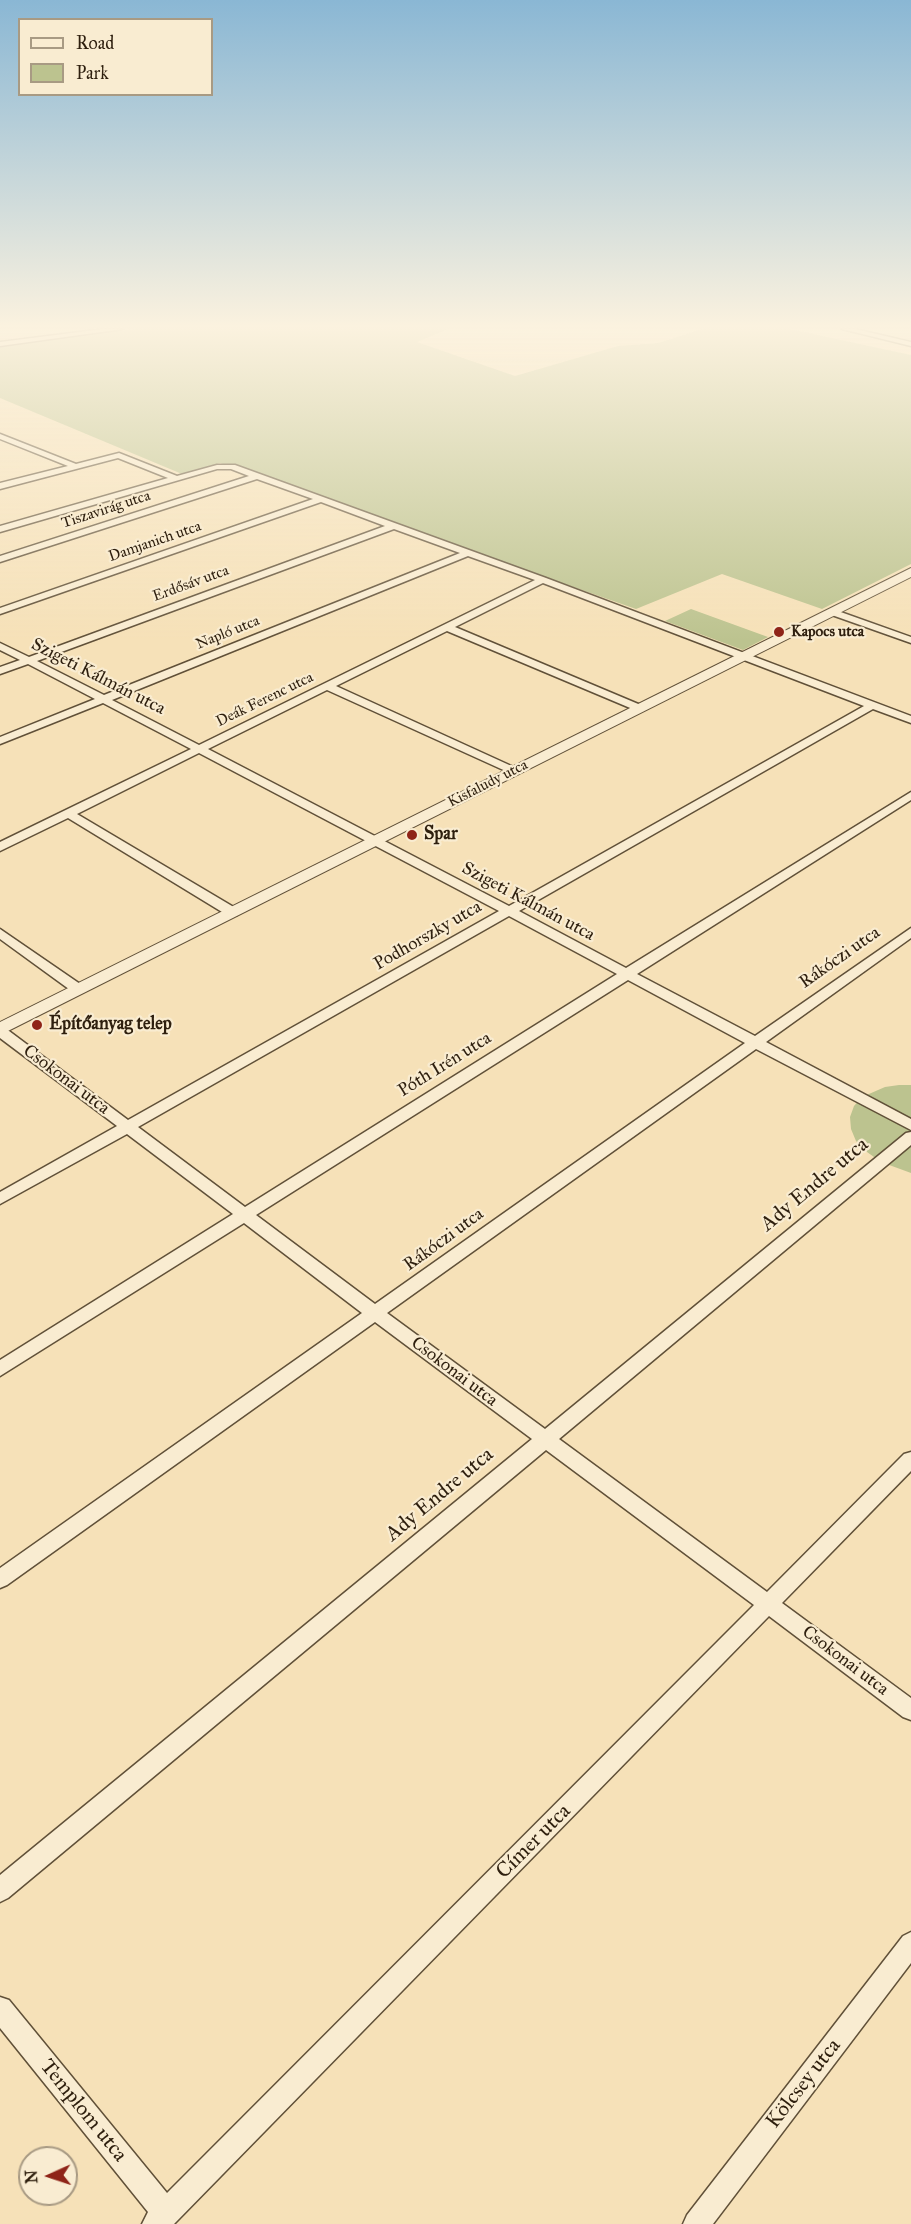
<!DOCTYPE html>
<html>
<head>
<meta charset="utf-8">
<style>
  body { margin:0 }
  #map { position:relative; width:911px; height:2224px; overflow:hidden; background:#f6e1b8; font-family:"IM FELL Great Primer",serif }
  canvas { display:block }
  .legend { position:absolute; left:18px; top:18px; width:195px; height:78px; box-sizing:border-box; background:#f9ecd1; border:2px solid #a89a83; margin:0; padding:8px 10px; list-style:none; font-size:18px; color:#2e1f0e }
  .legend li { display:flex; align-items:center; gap:12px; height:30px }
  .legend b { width:30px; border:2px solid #a89a83 }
  .north { position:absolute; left:18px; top:2146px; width:60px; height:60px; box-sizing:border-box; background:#f9ecd1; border:2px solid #a89a83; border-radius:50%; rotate:267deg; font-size:16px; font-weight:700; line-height:24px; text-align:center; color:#2e1f0e }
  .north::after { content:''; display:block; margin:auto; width:21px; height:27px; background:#8f2418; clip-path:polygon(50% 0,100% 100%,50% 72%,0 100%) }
</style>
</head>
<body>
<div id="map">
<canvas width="911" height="2224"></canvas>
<ul class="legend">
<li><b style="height:8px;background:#f9ecd1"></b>Road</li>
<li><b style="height:16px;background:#bcc38f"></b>Park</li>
</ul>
<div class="north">N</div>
</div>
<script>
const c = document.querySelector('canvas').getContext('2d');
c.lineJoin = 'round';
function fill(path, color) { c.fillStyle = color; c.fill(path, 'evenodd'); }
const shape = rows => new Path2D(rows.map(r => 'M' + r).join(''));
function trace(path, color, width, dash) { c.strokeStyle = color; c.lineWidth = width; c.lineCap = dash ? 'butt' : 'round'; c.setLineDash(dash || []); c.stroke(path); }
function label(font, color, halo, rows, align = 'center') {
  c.font = font + ' "IM FELL Great Primer",serif'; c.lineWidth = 4.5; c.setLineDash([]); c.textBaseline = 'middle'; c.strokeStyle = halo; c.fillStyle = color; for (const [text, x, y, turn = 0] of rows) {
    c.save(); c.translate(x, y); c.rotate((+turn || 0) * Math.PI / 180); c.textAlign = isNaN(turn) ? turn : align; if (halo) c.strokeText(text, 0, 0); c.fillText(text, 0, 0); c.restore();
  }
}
const green = shape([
  [135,329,448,329,417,342,515,376,618,346,658,343,702,329,790,329,911,355,911,564,822,609,722,574,636,609,220,463,182,474,0,398,0,345],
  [691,609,768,637,743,650,665,621],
  [899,1085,911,1085,911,1173,881,1162,867,1152,856,1141,851,1129,850,1117,854,1106,862,1097,885,1087]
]);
const minor = shape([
  [103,329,123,329,0,346,0,342,103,329],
  [842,329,855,329,911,342,911,346,842,329],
  [0,434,76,464,119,453,177,476,217,465,235,465,546,578,911,716,911,723,873,709,519,911,626,968,911,792,911,800,637,974,755,1036,911,928,911,938,766,1042,911,1119,911,1130,756,1049,387,1313,545,1429,906,1133,911,1132,911,1145,559,1439,767,1592,904,1454,911,1452,911,1471,782,1603,911,1698,911,1720,903,1717,769,1616,174,2224,142,2224,148,2212,0,2028,0,1997,9,2000,167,2193,754,1605,546,1450,8,1898,0,1902,0,1875,532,1439,375,1322,7,1585,0,1588,0,1568,362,1313,244,1223,0,1376,0,1360,233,1214,127,1134,0,1204,0,1192,117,1126,0,1038,0,1027,5,1028,128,1120,499,911,199,753,77,814,237,909,238,912,237,915,227,915,68,818,0,851,0,842,191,749,103,703,0,744,0,737,95,699,28,664,0,674,0,667,20,660,0,650,0,643,29,657,385,526,321,502,0,614,0,608,313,499,257,479,0,562,0,556,249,476,231,469,217,469,0,532,0,526,168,478,118,458,0,489,0,483,68,466,0,439,0,434],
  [394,529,460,553,104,695,37,661,394,529],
  [468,556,535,580,199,745,112,700,468,556],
  [543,583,864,706,509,906,208,749,327,690,510,773,518,773,518,769,336,686,447,631,635,710,643,710,643,706,455,627,543,583],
  [509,916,617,974,245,1207,138,1127,509,916],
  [628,980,745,1043,375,1304,256,1215,628,980],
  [829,610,835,610,911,637,911,643,829,614,829,610],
  [0,929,83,986,85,989,83,992,73,992,0,939,0,929],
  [911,1932,911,1963,713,2224,683,2224,687,2215,903,1936,911,1932]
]);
const tertiary = shape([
  [911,568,911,577,0,1035,0,1022,911,568]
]);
const markers = [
  [779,632,6,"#8f2418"],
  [412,835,6,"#8f2418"],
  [37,1025,6,"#8f2418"]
];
const farStreetnames = [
  ["Tiszavirág utca",106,510,-18],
  ["Damjanich utca",155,542,-19],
  ["Erdősáv utca",191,584,-20],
  ["Napló utca",228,633,-22],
  ["Deák Ferenc utca",265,700,-26],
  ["Kisfaludy utca",488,784,-27]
];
const farPoinames = [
  ["Kapocs utca",791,632]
];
const streetNames = [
  ["Szigeti Kálmán utca",98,677,27],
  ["Szigeti Kálmán utca",528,902,28],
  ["Podhorszky utca",428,936,-30],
  ["Rákóczi utca",840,958,-35],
  ["Póth Irén utca",445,1065,-32],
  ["Csokonai utca",66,1080,37],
  ["Rákóczi utca",444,1240,-36],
  ["Csokonai utca",454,1372,37],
  ["Csokonai utca",845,1661,37]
];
const poiNames = [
  ["Spar",424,835],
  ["Építőanyag telep",49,1025]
];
const nearStreetnames = [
  ["Ady Endre utca",815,1185,-40],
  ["Ady Endre utca",440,1495,-40],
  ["Címer utca",534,1842,-45],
  ["Kölcsey utca",804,2084,-52],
  ["Templom utca",83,2111,51]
];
fill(green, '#bcc38f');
trace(minor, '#605038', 3);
trace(tertiary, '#605038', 2);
fill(minor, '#f9ecd1');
fill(tertiary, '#f9ecd1');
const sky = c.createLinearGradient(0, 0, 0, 641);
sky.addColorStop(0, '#8ab7d4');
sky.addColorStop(0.51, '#fbf2df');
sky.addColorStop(1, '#fbf2df00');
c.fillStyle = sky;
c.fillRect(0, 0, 911, 641);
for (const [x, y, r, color] of markers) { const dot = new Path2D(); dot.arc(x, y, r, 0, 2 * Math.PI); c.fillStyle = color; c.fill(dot); trace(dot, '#f9ecd1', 2); }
label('15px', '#2e1f0e', '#f9ecd1', farStreetnames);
label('bold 15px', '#2e1f0e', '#f9ecd1', farPoinames, 'left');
label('18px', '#2e1f0e', '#f9ecd1', streetNames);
label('bold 18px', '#2e1f0e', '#f9ecd1', poiNames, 'left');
label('21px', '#2e1f0e', '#f9ecd1', nearStreetnames);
</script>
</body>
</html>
